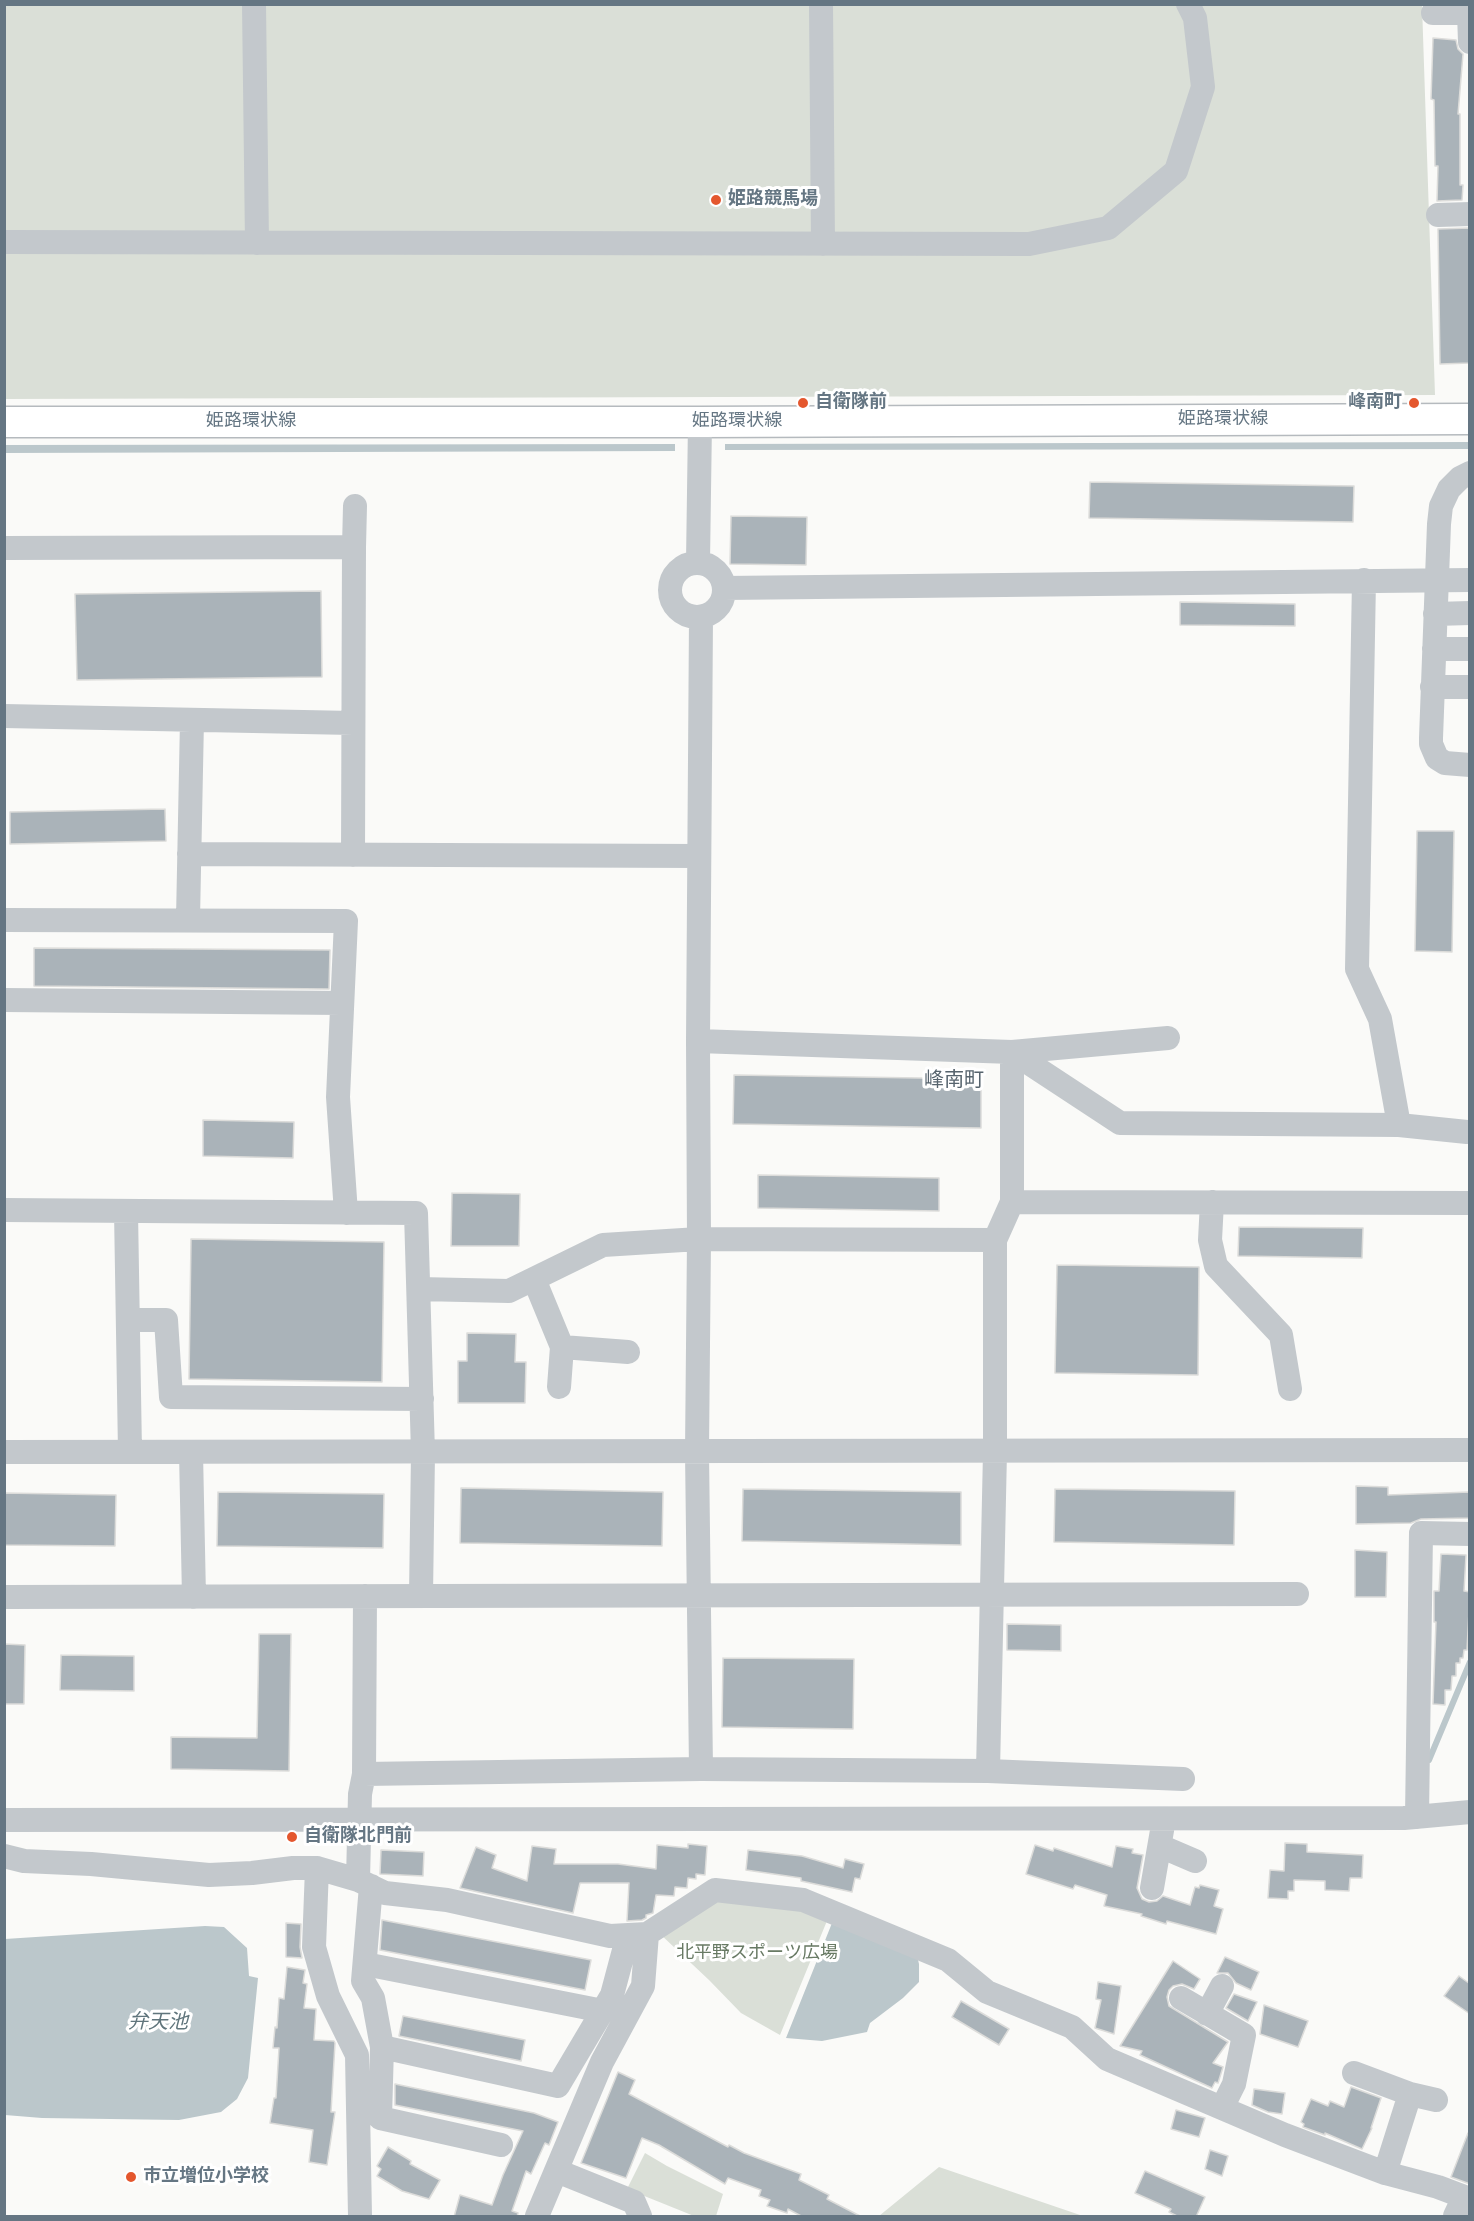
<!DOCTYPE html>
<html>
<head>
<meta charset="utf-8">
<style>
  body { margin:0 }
  #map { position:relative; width:1474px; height:2221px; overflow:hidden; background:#fafaf8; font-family:Overpass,sans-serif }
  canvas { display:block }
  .frame { position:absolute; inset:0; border:6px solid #657683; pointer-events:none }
</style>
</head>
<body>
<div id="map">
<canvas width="1474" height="2221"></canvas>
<div class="frame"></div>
</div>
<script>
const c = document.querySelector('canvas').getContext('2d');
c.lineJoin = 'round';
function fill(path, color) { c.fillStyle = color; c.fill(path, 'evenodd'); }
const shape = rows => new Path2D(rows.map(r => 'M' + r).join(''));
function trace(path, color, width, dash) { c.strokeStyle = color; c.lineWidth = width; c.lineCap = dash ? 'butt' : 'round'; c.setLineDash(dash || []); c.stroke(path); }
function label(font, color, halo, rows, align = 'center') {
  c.font = font + ' Overpass,"Noto Sans JP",sans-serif'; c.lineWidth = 6; c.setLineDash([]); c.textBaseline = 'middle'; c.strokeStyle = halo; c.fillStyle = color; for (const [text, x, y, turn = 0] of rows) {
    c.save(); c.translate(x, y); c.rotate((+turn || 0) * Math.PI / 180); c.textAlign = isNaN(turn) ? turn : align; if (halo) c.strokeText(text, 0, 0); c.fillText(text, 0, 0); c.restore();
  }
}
const green = shape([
  [4,5,1422,5,1435,395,5,399],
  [724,1895,829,1916,780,2035,741,2013,709,1980,659,1933],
  [645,2153,667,2166,723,2194,716,2216,694,2216,627,2189],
  [939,2167,1083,2216,879,2216]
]);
const water = shape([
  [1469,442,1469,449,725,450,725,444],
  [675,444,675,451,4,453,5,445],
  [834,1918,915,1947,919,1964,919,1982,903,1998,870,2023,867,2032,822,2041,786,2038],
  [205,1926,224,1927,247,1948,249,1976,258,1978,248,2078,237,2099,221,2112,179,2120,42,2118,5,2115,5,1939]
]);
const stream = shape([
  [1429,1760,1470,1662]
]);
const building = shape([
  [1433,38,1456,40,1458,49,1463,54,1458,114,1460,114,1460,185,1463,185,1462,200,1437,201,1438,166,1435,166,1434,100,1431,99,1433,38],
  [1470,228,1470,363,1440,364,1438,229,1470,228],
  [1090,482,1354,486,1353,522,1089,518,1090,482],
  [731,516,807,517,806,565,730,564,731,516],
  [321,591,322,677,77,680,75,594,321,591],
  [1180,602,1295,604,1295,626,1180,625,1180,602],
  [165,809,166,841,10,844,10,812,165,809],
  [1417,831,1454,831,1452,952,1415,951,1417,831],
  [34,948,330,950,329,989,34,986,34,948],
  [734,1075,981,1079,981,1128,733,1124,734,1075],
  [203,1120,294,1122,293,1158,203,1156,203,1120],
  [758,1175,939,1178,939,1211,758,1208,758,1175],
  [452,1193,520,1194,519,1246,451,1246,452,1193],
  [1239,1227,1363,1228,1362,1258,1238,1256,1239,1227],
  [191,1239,384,1242,382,1382,189,1379,191,1239],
  [1057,1265,1199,1267,1198,1375,1055,1373,1057,1265],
  [467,1333,516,1334,515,1362,526,1362,525,1403,458,1403,458,1361,467,1361,467,1333],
  [1356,1486,1388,1487,1388,1495,1470,1492,1470,1518,1421,1519,1411,1523,1356,1524,1356,1486],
  [461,1488,663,1492,662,1546,460,1543,461,1488],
  [743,1489,961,1492,961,1545,742,1541,743,1489],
  [1055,1489,1235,1491,1234,1545,1054,1542,1055,1489],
  [218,1492,384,1494,383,1548,217,1546,218,1492],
  [4,1493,116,1495,115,1546,4,1545,4,1493],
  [1355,1550,1387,1552,1386,1597,1355,1597,1355,1550],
  [1441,1554,1466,1555,1464,1591,1470,1592,1467,1650,1464,1650,1463,1658,1460,1658,1460,1663,1456,1663,1456,1676,1452,1676,1451,1690,1445,1690,1445,1705,1433,1704,1436,1622,1434,1622,1434,1591,1439,1591,1441,1554],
  [1007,1624,1061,1625,1061,1651,1007,1650,1007,1624],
  [259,1634,291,1634,289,1771,171,1769,171,1737,257,1738,259,1634],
  [4,1644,25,1645,24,1704,4,1704,4,1644],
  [61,1655,134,1656,134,1691,60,1690,61,1655],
  [723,1658,854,1659,853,1729,722,1727,723,1658],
  [1285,1843,1307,1844,1307,1852,1363,1855,1362,1878,1350,1878,1349,1891,1325,1890,1325,1881,1294,1880,1294,1891,1288,1891,1288,1899,1268,1898,1270,1870,1284,1871,1285,1843],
  [688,1844,707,1846,705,1875,696,1874,696,1879,688,1878,687,1888,675,1887,674,1896,656,1895,653,1913,646,1915,646,1918,642,1920,627,1921,629,1883,580,1883,573,1913,460,1888,476,1847,496,1855,492,1868,527,1881,532,1846,556,1849,554,1864,618,1864,656,1869,657,1845,688,1848,688,1844],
  [1035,1845,1053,1851,1054,1848,1112,1867,1116,1846,1133,1849,1132,1853,1143,1855,1137,1888,1142,1899,1149,1902,1157,1901,1163,1896,1190,1905,1195,1887,1199,1888,1200,1885,1219,1890,1214,1906,1223,1909,1216,1934,1167,1921,1166,1924,1141,1916,1142,1914,1104,1906,1107,1895,1075,1885,1073,1889,1026,1874,1035,1845],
  [381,1850,424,1852,423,1876,380,1874,381,1850],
  [748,1850,802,1856,843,1868,845,1859,864,1864,860,1879,855,1878,852,1892,801,1881,801,1878,746,1870,748,1850],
  [382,1920,591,1960,585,1990,380,1950,382,1920],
  [286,1923,301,1924,300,1947,302,1958,286,1957,286,1923],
  [1225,1957,1259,1972,1251,1990,1236,1983,1228,1973,1217,1973,1225,1957],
  [1173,1961,1200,1979,1194,1989,1182,1984,1173,1986,1169,1990,1167,1997,1169,2006,1228,2042,1213,2063,1223,2067,1218,2083,1215,2082,1212,2088,1140,2055,1142,2051,1120,2046,1173,1961],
  [287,1967,305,1970,303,1983,307,1984,304,2008,316,2009,314,2040,334,2041,335,2043,331,2112,335,2112,327,2165,309,2162,313,2130,270,2123,274,2098,276,2098,279,2048,273,2048,275,2027,277,2028,279,1998,284,1999,287,1967],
  [1459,1976,1470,1984,1470,2014,1444,1996,1459,1976],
  [1098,1982,1121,1986,1114,2034,1095,2028,1101,2000,1096,1999,1098,1982],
  [1234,1994,1257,2002,1248,2021,1226,2008,1234,1994],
  [961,2001,1009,2029,999,2045,952,2017,961,2001],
  [1264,2005,1308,2021,1298,2047,1260,2034,1264,2005],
  [403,2016,525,2040,521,2061,399,2036,403,2016],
  [618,2072,635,2080,629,2094,728,2147,729,2145,744,2153,801,2174,799,2180,829,2195,827,2199,862,2217,803,2217,788,2209,787,2213,767,2206,770,2200,759,2196,761,2190,728,2178,725,2184,659,2145,642,2138,626,2178,581,2163,618,2072],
  [395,2084,534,2113,558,2122,549,2145,545,2143,531,2174,526,2171,512,2211,518,2213,517,2217,454,2217,460,2195,492,2205,503,2175,523,2131,395,2105,395,2084],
  [1351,2087,1381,2098,1371,2128,1372,2128,1362,2149,1325,2133,1325,2135,1303,2127,1304,2124,1301,2122,1311,2099,1328,2106,1330,2101,1344,2107,1351,2087],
  [1254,2089,1285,2093,1282,2114,1268,2112,1252,2105,1254,2089],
  [1176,2110,1205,2118,1199,2137,1171,2129,1176,2110],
  [1468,2133,1470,2133,1470,2184,1451,2177,1468,2133],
  [388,2147,411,2161,410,2164,440,2180,429,2199,402,2191,377,2176,381,2169,377,2166,388,2147],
  [1210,2150,1228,2156,1222,2176,1205,2169,1210,2150],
  [1145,2171,1205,2197,1196,2217,1179,2217,1169,2212,1171,2209,1135,2193,1145,2171]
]);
const minor = shape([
  [254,4,257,243],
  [821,4,823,244],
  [1433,13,1470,13],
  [1469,13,1470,42],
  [1438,215,1470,214],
  [4,242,1029,244,1108,228,1176,171,1203,87,1195,18,1188,4],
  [1470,473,1460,478,1449,489,1441,506,1439,524,1431,738,1431,744,1437,758,1445,763,1470,765],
  [4,548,354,547,355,506],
  [698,562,700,422],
  '670 590a27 27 0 1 1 54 0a27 27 0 1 1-54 0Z',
  [1364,580,1357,969,1380,1019,1399,1125],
  [724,588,1470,580],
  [1435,614,1470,613],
  [1434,649,1470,649],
  [1432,687,1470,687],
  [4,716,353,723],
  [189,854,698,856],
  [353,855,354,547],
  [188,919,192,720],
  [4,920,346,921,338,1097,346,1213],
  [4,1000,342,1003],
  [698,1041,1012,1052,1120,1123,1399,1125,1467,1132],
  [1012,1202,1012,1052,1168,1038],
  [1212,1202,1210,1240,1216,1266,1281,1335,1290,1389],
  [4,1210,416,1213,423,1453,421,1596],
  [126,1211,130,1452],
  [534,1279,562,1347],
  [419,1289,509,1291,603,1245,699,1239,995,1240,1012,1202,1470,1203],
  [128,1320,166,1320,171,1397,422,1399],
  [559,1387,562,1347,628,1352],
  [4,1452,1470,1450],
  [191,1452,194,1597],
  [4,1597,1297,1594],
  [701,1769,697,1452,699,1239,698,1041,701,617],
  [988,1771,995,1452,995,1240],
  [364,1774,701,1769,988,1771,1183,1779],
  [1417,1817,1421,1533,1470,1534],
  [4,1820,1404,1818,1470,1812],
  [1160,1846,1195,1861],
  [4,1856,24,1861,91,1864,209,1875,252,1873,293,1868,317,1868,358,1880,385,1893,447,1900,610,1936,647,1934,715,1890,803,1900,948,1960,987,1992,1072,2027,1107,2059,1285,2135,1385,2173,1438,2187,1470,2199],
  [317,1868,314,1947,328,1996,357,2055,360,2216],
  [358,1880,360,1794,364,1774,365,1596],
  [371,1886,363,1981,373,1998,382,2047,380,2118,501,2145],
  [1152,1888,1164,1819],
  [365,1964,603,2011],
  [1181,1998,1244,2035,1234,2084,1222,2108],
  [1207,2014,1222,1986],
  [382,2047,558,2086,612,1995,628,1935],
  [1354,2073,1410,2094,1436,2100],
  [557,2171,634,2202,640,2216],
  [1385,2173,1410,2094],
  [537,2216,602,2062,643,1986,647,1934],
  [1455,2216,1464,2197]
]);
const major = shape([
  [4,422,700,422,1470,419]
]);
const markers = [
  [716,200,6,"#e4572e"],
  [803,403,6,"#e4572e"],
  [1414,403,6,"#e4572e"],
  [292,1837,6,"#e4572e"],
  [131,2177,6,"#e4572e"]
];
const poiNames = [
  ["姫路競馬場",728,200],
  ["自衛隊前",815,403],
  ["峰南町",1402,403,"right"],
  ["自衛隊北門前",304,1837],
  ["市立増位小学校",143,2177]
];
const streetNames = [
  ["姫路環状線",1223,420],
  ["姫路環状線",251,422],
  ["姫路環状線",737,422]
];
const parkNames = [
  ["北平野スポーツ広場",757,1954]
];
const neighbourhoodNames = [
  ["峰南町",954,1082]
];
const waterNames = [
  ["弁天池",158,2024]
];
fill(green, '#dadfd7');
fill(water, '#bbc7cb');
trace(stream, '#bbc7cb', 6);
fill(building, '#aab3b9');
trace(building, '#dcdcda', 1.5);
trace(major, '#b5babe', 33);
trace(minor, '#c3c8cc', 24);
trace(major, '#fff', 30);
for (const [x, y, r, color] of markers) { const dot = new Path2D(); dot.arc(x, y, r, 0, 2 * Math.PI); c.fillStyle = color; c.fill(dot); trace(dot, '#fff', 2); }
label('bold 18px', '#657683', '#fff', poiNames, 'left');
label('18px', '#657683', '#fff', streetNames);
label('18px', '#687a64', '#fff', parkNames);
label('20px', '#57646e', '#fff', neighbourhoodNames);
label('italic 20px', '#60757c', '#fff', waterNames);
</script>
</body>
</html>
